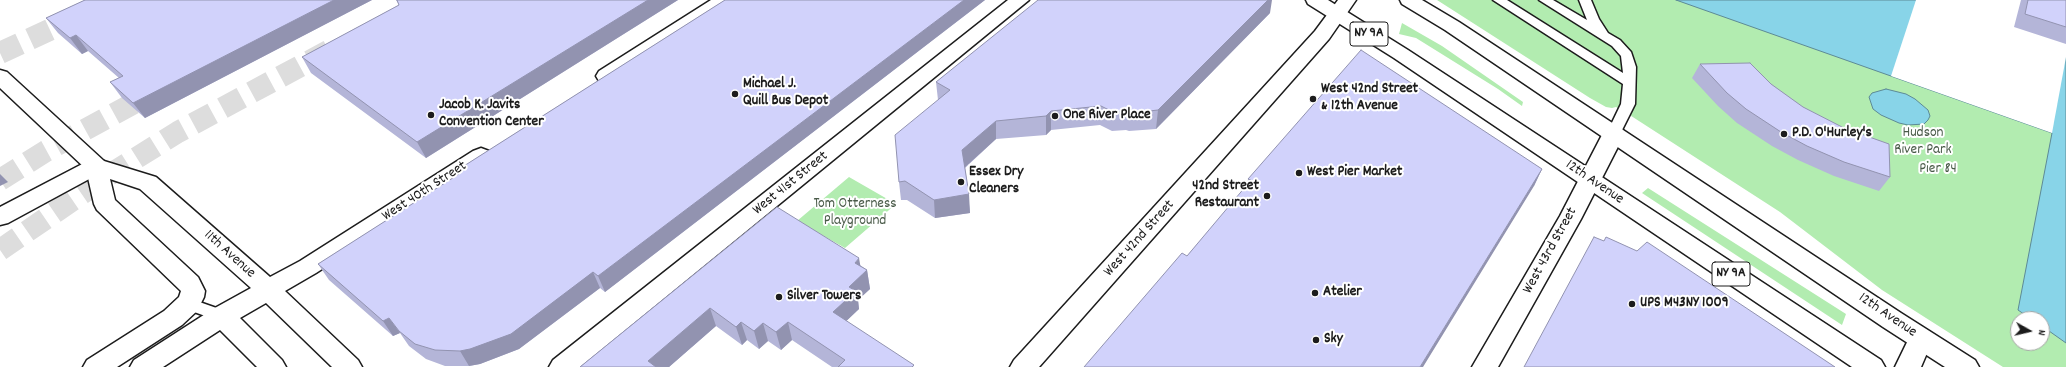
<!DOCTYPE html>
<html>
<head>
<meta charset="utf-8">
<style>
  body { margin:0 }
  #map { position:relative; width:2066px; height:367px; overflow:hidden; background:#fff; font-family:Dekko,sans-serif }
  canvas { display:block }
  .north { position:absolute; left:2010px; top:311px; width:40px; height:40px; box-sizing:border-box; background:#fff; border:1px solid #a4a4a4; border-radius:50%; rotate:98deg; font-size:11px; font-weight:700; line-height:16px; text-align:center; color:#1c1c1c }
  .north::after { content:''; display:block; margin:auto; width:14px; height:18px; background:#1c1c1c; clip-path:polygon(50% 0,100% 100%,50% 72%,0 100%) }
</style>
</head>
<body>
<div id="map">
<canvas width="2066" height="367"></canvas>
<div class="north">N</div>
</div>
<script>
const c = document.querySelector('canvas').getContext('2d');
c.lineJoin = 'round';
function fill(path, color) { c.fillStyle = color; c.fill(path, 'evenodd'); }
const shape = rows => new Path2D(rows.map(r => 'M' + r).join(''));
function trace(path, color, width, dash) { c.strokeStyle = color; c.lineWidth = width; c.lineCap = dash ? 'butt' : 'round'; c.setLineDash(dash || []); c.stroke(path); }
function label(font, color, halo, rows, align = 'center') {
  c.font = font + ' Dekko,sans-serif'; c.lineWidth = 4; c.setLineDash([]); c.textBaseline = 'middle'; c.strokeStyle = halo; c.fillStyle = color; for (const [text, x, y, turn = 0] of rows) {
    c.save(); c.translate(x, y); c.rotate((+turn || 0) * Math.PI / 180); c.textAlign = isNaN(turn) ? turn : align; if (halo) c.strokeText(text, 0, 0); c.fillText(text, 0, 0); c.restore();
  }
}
const green = shape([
  [1437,0,2066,0,2066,367,2003,367,1882,290,1780,212,1625,112,1616,107,1612,108,1606,107,1590,98],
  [2018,319,2042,319,2042,343,2018,343],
  [1402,23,1442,46,1523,102,1522,106,1498,89,1416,38,1399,34],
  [849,177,896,204,845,248,797,221],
  [1648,188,1846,314,1842,325,1642,193]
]);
const water = shape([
  [1676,0,2066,0,2066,343,2042,326,2042,319,2031,319,2018,310,2052,133,1676,0],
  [1886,89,1906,94,1915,99,1928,110,1930,116,1928,120,1924,124,1908,125,1899,123,1881,115,1873,109,1869,97,1872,93,1886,89]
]);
const pier = shape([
  [1916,0,2066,0,2066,57,2052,133,1891,76]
]);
const motorwayTunnel = shape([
  [0,53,114,0],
  [0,180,46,151,156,91],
  [0,250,109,175,178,132,332,49]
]);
const service = shape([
  [1493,0,1507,0,1623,73,1621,56,1612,46,1539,0,1553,0,1587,20,1579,0,1591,0,1599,19,1608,33,1620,40,1631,52,1636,67,1635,104,1619,136,1609,136,1607,133,1621,104,1623,84,1493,0],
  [188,298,228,312,230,316,228,320,222,322,183,308,180,304,183,300,188,298]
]);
const minor = shape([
  [1008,0,1029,0,580,367,549,367,553,360,1008,0],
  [1614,126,1621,128,1625,133,1581,219,1498,367,1472,367,1560,216,1603,133,1607,128,1614,126],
  [96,158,104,161,107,166,104,171,8,223,0,225,0,207,88,161,96,158],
  [1921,329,1930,332,1933,339,1921,367,1895,367,1912,332,1921,329]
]);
const primary = shape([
  [711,0,733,0,731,4,613,81,606,83,599,81,596,76,599,71,711,0],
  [1338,0,1356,0,1329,39,1039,367,1010,367,1014,360,1315,31,1338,0],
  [0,70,7,72,104,161,156,177,270,277,300,261,473,151,481,148,489,151,492,156,489,161,316,273,285,291,358,360,362,367,332,367,266,303,240,318,282,360,286,367,257,367,220,330,163,367,130,367,134,360,213,309,251,288,140,189,110,179,115,200,198,277,205,291,204,297,197,311,182,325,117,367,83,367,87,360,164,311,179,297,181,291,97,210,94,204,86,169,0,88,0,70]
]);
const trunk = shape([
  [1306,0,1328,0,1408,50,1881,360,1885,367,1852,367,1394,58,1308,4,1306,0],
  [1400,0,1422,0,1459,22,1901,313,1975,360,1979,367,1945,367,1883,327,1445,30,1402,4,1400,0]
]);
const wall = shape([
  [85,0,372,0,145,118,122,98,110,82,119,78,88,51,82,54,58,33,46,18],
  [396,0,678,0,426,158,311,73,302,57,399,5],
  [725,0,985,0,605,292,600,288,519,349,480,364,469,366,445,366,426,359,409,346,400,333,393,336,329,280,318,264,458,175,456,171],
  [2021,0,2066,0,2066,44,2014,27],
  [1270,13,1156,129,1129,131,1126,130,1112,131,1100,125,1051,130,1046,135,996,139,965,168,970,213,935,218,907,200,901,200,899,182,938,100,936,82],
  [1700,64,1771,84,1890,177,1879,191,1834,176,1798,160,1772,146,1737,123,1718,106,1692,78],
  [1542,169,1534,186,1187,256,1247,186,1248,179],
  [777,207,867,270,870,289,858,300,859,309,846,321,914,367,832,367,792,340,781,350,768,341,759,349,747,340,742,345,716,326,669,367,580,367]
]);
const shadedWall = shape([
  [334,0,372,0,145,118,133,103],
  [648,0,678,0,426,158,417,142],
  [964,0,985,0,605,292,598,276],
  [1268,0,1272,0,1270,13,1156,129,1158,110],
  [76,35,88,51,82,54,70,38],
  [1051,111,1051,130,1046,135,1046,116],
  [996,121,996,139,963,169,962,150],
  [1542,169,1534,186,1423,367,1420,367],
  [0,174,8,182,0,186],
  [969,194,970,213,935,218,934,200],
  [859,258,862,275,867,270,870,289,858,300,859,309,837,330,833,312,849,287,855,263],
  [593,272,600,288,519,349,480,364,469,366,460,351],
  [710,308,716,326,669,367,651,367,648,361],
  [389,318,400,333,393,336,383,321],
  [741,322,747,340,742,345,736,327],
  [788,322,792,340,781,350,776,332],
  [763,323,768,341,759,349,754,331]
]);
const building = shape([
  [85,0,334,0,133,103,110,82,123,76,76,35,70,38,46,18,85,0],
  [397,0,648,0,417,142,302,57,399,5,397,0],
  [725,0,964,0,598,276,593,272,511,334,470,349,460,351,435,350,415,344,399,331,389,318,383,321,318,264,459,174,456,171,725,0],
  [1038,0,1268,0,1158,110,1131,113,1127,111,1113,112,1101,106,1051,111,1046,116,996,121,962,150,969,194,934,200,905,181,899,182,895,135,950,90,936,82,1038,0],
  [2028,0,2066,0,2066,27,2025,14,2028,0],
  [1361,50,1542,169,1420,367,1084,367,1182,253,1187,256,1251,180,1248,179,1361,50],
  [1750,63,1771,84,1803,107,1844,128,1889,144,1890,177,1844,162,1807,146,1781,132,1746,109,1727,93,1700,64,1750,63],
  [777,207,859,258,855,263,867,270,849,287,856,291,833,312,914,365,912,367,838,367,845,360,788,322,776,332,763,323,754,331,741,322,736,327,710,308,648,361,656,367,580,367,777,207],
  [1594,237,1604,241,1606,237,1637,251,1647,242,1835,367,1524,367,1594,237]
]);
const markers = [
  [735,94,4,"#1c1c1c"],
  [1313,99,4,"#1c1c1c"],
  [431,115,4,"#1c1c1c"],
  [1055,116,4,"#1c1c1c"],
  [1784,134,4,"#1c1c1c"],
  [1299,173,4,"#1c1c1c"],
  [961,182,4,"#1c1c1c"],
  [1267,196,4,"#1c1c1c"],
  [1315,293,4,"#1c1c1c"],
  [779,297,4,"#1c1c1c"],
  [1632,304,4,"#1c1c1c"],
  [1316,340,4,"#1c1c1c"]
];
const shields = [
  [1369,34,38],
  [1731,274,38]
];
const shieldNames = [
  ["NY 9A",1369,34],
  ["NY 9A",1731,274]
];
const poiNames = [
  ["Michael J.",743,85],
  ["Quill Bus Depot",743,102],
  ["West 42nd Street",1321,90],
  ["& 12th Avenue",1321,107],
  ["Jacob K. Javits",439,106],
  ["Convention Center",439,123],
  ["One River Place",1063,116],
  ["P.D. O'Hurley's",1792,134],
  ["Essex Dry",969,173],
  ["Cleaners",969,190],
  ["West Pier Market",1307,173],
  ["42nd Street",1259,187,"right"],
  ["Restaurant",1259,204,"right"],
  ["Atelier",1323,293],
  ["Silver Towers",787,297],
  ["UPS M43NY 1009",1640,304],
  ["Sky",1324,340]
];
const parkNames = [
  ["Hudson",1923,134],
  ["River Park",1923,151],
  ["Pier 84",1938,170],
  ["Tom Otterness",855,205],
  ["Playground",855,222]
];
const streetNames = [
  ["12th Avenue",1594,183,34],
  ["West 41st Street",791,184,-39],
  ["West 40th Street",425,192,-33],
  ["West 42nd Street",1140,239,-48],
  ["West 43rd Street",1551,251,-61],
  ["11th Avenue",229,255,42],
  ["12th Avenue",1887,316,34]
];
fill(green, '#b2ecb0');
fill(water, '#88d4e8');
trace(water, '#5d8a96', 1);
fill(pier, '#fff');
trace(motorwayTunnel, '#ddd', 22, [22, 11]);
trace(service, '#1c1c1c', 3);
trace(minor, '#1c1c1c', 3);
trace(primary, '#1c1c1c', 3);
trace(trunk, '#1c1c1c', 3);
fill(service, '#fff');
fill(minor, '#fff');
fill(primary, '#fff');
fill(trunk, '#fff');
fill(wall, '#b4b5d8');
fill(shadedWall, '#9293b0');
fill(building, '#d1d2fb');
trace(building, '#9293b0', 1);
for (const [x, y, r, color] of markers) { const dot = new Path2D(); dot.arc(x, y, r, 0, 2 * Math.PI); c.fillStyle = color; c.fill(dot); trace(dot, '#fff', 1.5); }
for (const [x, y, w] of shields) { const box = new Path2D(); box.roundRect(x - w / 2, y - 12, w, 24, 3); c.fillStyle = '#fff'; c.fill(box); trace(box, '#1c1c1c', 1); }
label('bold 14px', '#1c1c1c', null, shieldNames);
label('bold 15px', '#1c1c1c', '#fff', poiNames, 'left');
label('15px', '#495a48', '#fff', parkNames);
label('15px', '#1c1c1c', '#fff', streetNames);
</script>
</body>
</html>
